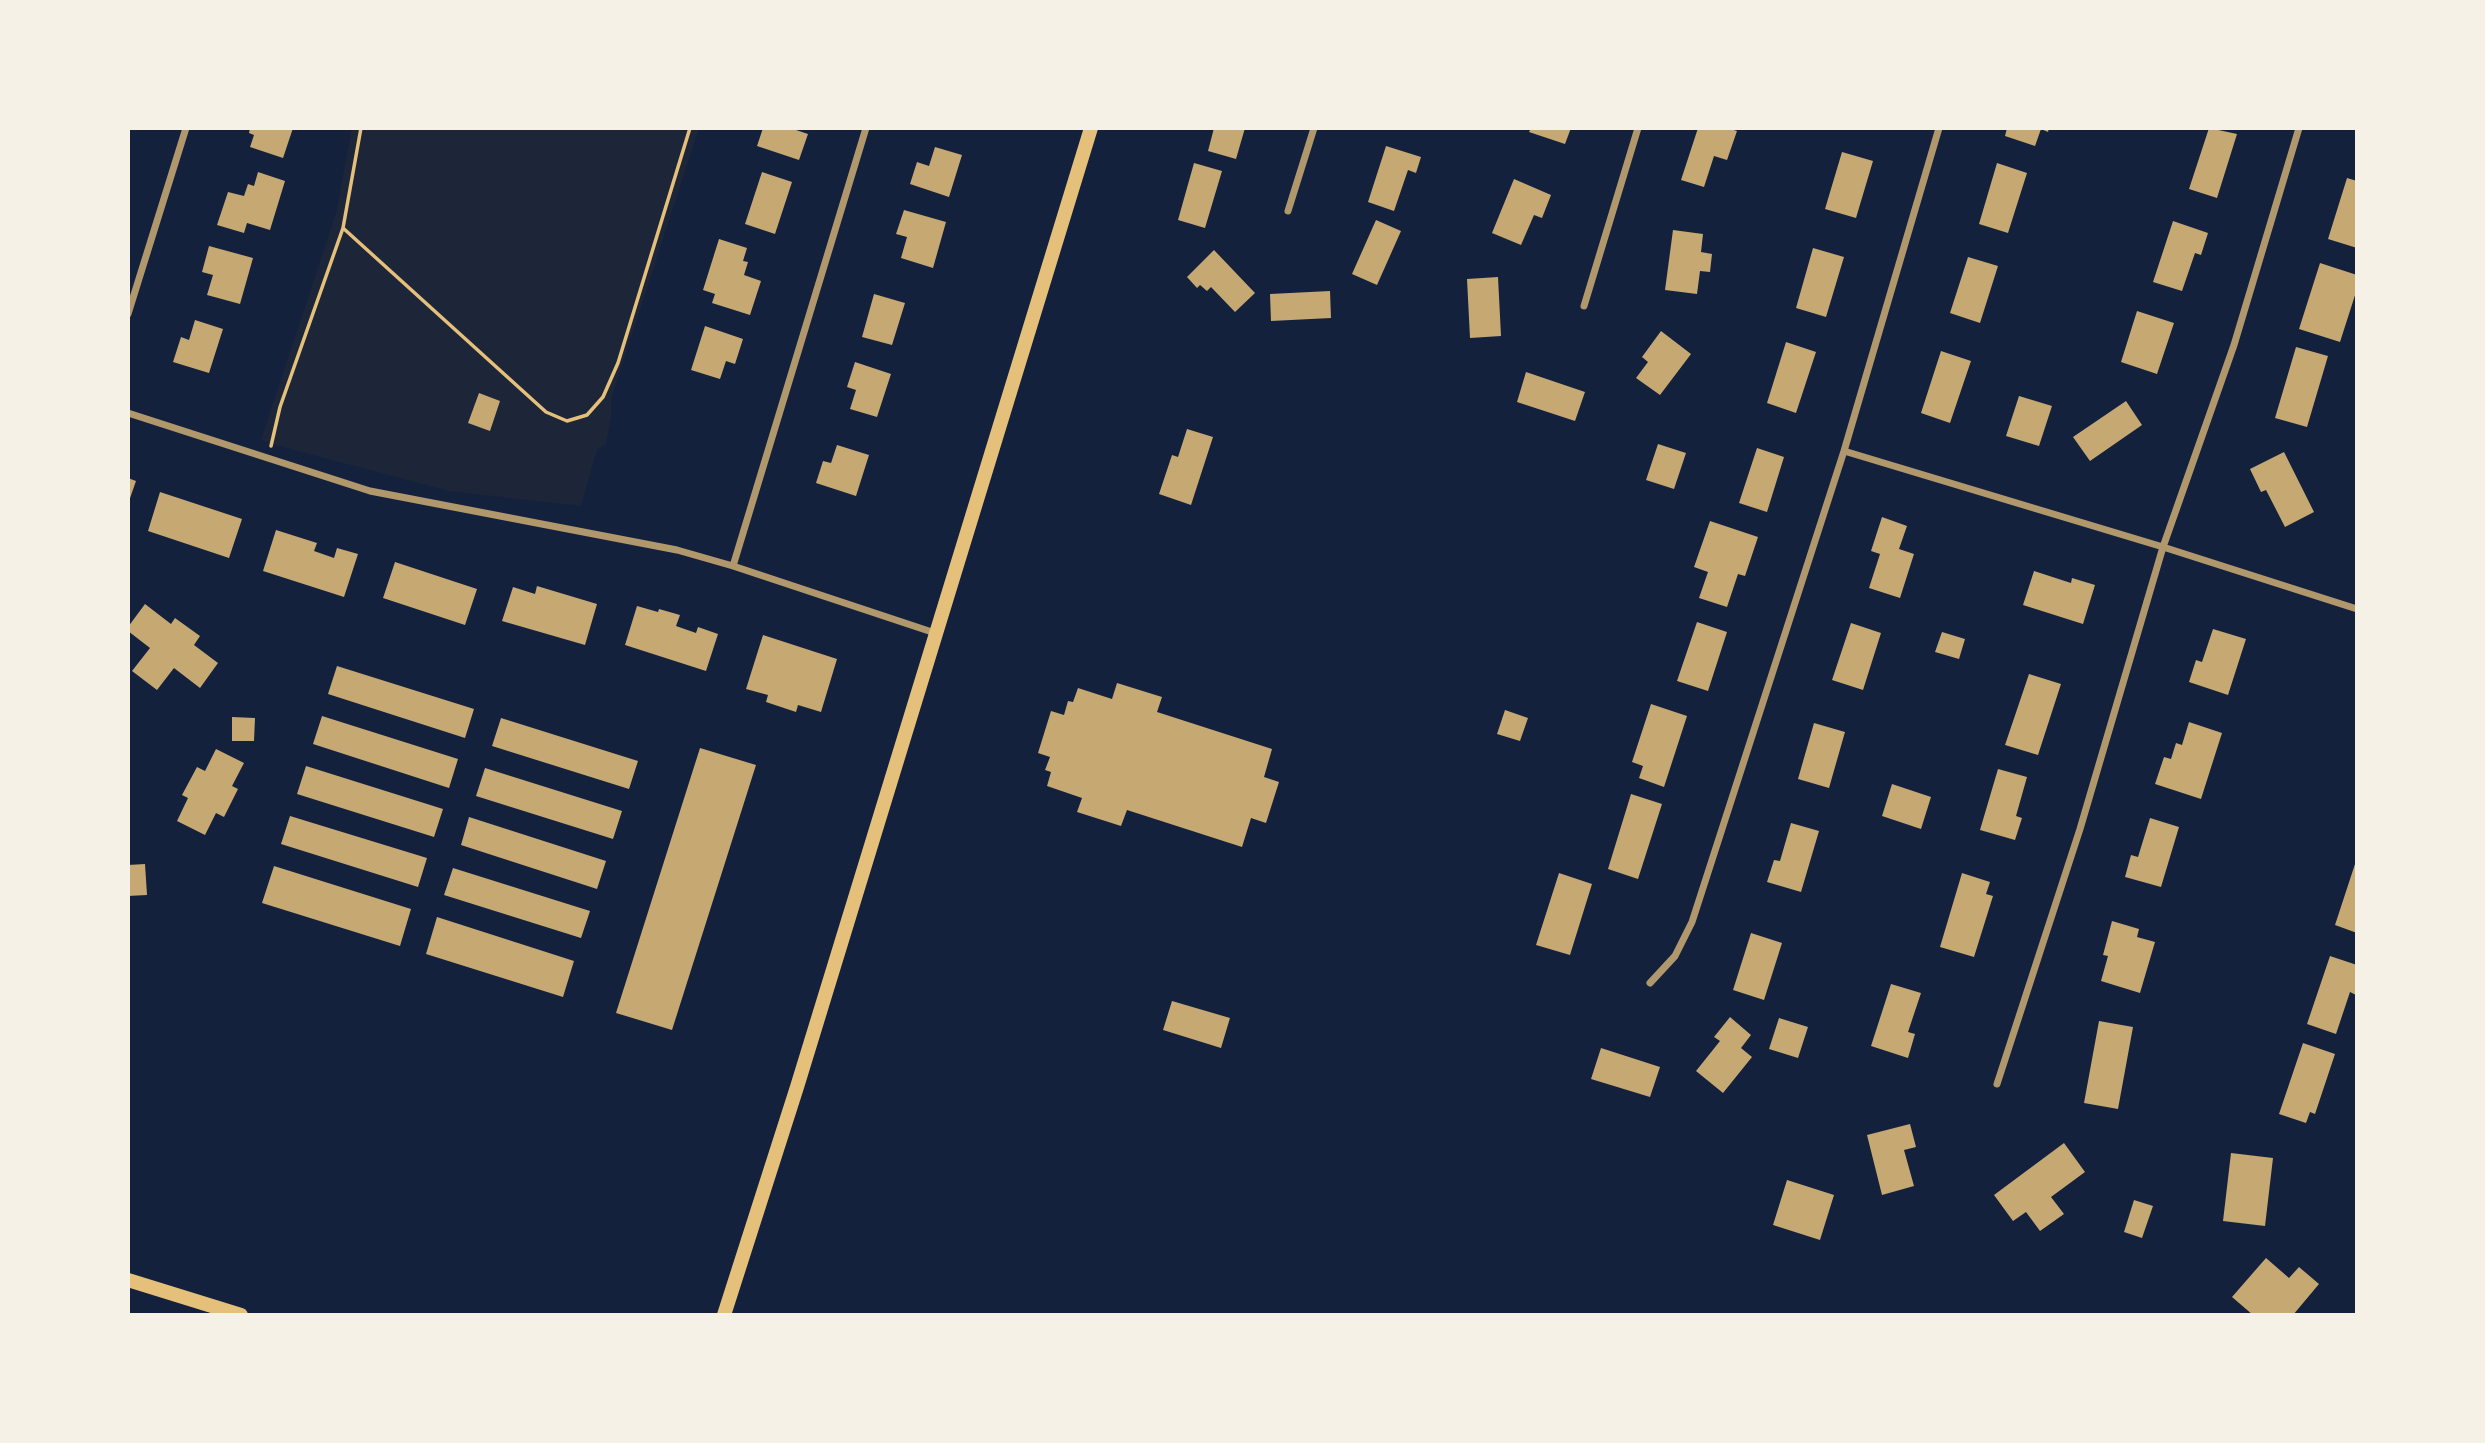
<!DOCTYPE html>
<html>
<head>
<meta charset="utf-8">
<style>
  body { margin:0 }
  #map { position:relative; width:2485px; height:1443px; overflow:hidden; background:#14213d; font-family:Barlow,sans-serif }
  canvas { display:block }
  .frame { position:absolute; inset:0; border:130px solid #f6f1e7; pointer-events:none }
</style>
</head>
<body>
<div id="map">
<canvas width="2485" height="1443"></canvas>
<div class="frame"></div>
</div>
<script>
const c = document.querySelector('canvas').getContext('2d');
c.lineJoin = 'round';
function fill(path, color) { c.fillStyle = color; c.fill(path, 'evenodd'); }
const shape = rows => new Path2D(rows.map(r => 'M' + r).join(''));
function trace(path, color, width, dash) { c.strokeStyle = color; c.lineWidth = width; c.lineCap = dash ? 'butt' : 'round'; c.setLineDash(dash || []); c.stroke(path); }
const green = shape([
  [352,128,699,128,611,399,611,417,606,444,597,450,581,506,449,491,272,444,261,440,336,213]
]);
const building = shape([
  [250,128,293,128,283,158,250,147,254,135,249,133],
  [763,128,797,128,796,130,808,134,799,160,757,146],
  [1214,128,1245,128,1236,159,1208,151],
  [1531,128,1571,128,1565,144,1529,132],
  [1698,128,1727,128,1737,131,1727,160,1714,156,1704,187,1681,180],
  [2007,128,2049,128,2048,132,2041,129,2035,146,2005,136],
  [2209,128,2237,134,2217,198,2189,189],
  [1386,146,1421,157,1416,173,1408,170,1394,211,1368,202],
  [935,147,962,155,949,197,910,184,917,162,929,166],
  [1842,152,1873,161,1856,218,1825,209],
  [1194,163,1222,171,1205,228,1178,220],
  [1997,163,2027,173,2008,233,1979,224],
  [258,172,285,181,270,230,247,223,244,233,217,225,228,192,244,196,248,184,254,186],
  [762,172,792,182,775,234,745,224],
  [2347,178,2357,181,2357,248,2328,239],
  [1514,179,1551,195,1542,218,1534,215,1521,245,1492,233],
  [904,210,946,222,933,268,901,258,907,237,896,234],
  [1376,220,1401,231,1377,285,1352,274],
  [2173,221,2208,233,2201,255,2195,253,2182,291,2153,282],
  [1673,230,1703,234,1701,252,1712,254,1710,272,1700,271,1697,294,1665,290],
  [719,239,747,248,743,261,748,262,744,275,761,281,750,315,712,303,715,294,703,290],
  [209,246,253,258,240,304,207,295,213,275,202,272],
  [1813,248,1844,257,1826,317,1796,308],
  [1214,250,1255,293,1235,312,1211,287,1207,291,1200,285,1197,288,1187,277],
  [1968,257,1998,266,1980,323,1950,313],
  [2320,263,2357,275,2357,289,2340,342,2299,329],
  [1498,277,1501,336,1470,338,1467,279],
  [1330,291,1331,318,1271,321,1270,294],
  [874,294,905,303,892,345,862,337],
  [2137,311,2174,323,2157,374,2121,362],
  [195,320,223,329,209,373,173,362,181,337,189,340],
  [705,326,743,339,735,364,726,361,720,379,691,370],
  [1661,331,1691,354,1660,395,1636,378,1648,362,1642,357],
  [1786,342,1816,352,1796,413,1767,403],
  [2296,347,2328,356,2307,427,2275,418],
  [1941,351,1971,361,1950,423,1921,413],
  [855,362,891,374,877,417,850,409,856,390,847,387],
  [1526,372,1585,392,1575,421,1517,402],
  [479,393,500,401,490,431,468,423],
  [2019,396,2052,406,2039,446,2006,436],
  [2126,401,2142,425,2090,461,2073,437],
  [1187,429,1213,437,1191,505,1159,494,1172,455,1178,457],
  [1658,444,1686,453,1674,489,1646,480],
  [837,445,869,455,856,496,816,483,823,461,831,463],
  [1757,448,1784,457,1767,512,1739,503],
  [2284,452,2314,512,2285,527,2266,490,2261,492,2250,469],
  [128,478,136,481,128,504],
  [160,492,242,519,229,558,148,531],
  [1882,517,1907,526,1899,549,1914,554,1900,598,1869,588,1880,554,1871,551],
  [1710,521,1758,537,1745,576,1738,574,1727,607,1699,598,1708,572,1694,567],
  [276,530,317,543,314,551,334,558,337,548,358,554,344,597,263,571],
  [395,562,477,589,465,625,383,598],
  [2034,571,2071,583,2072,578,2095,585,2083,624,2023,605],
  [537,586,597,604,585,645,502,621,513,587,535,594],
  [145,604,171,624,175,618,200,636,194,645,218,663,200,688,174,668,157,690,132,671,150,648,128,631,128,627],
  [637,606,658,612,659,609,680,615,676,626,696,633,698,627,718,634,706,671,625,645],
  [1697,622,1727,632,1708,691,1677,681],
  [1851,623,1881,633,1863,690,1832,680],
  [2213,629,2246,639,2228,695,2189,682,2196,660,2202,662],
  [1942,632,1965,639,1959,659,1935,652],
  [763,635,837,659,821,712,798,705,796,712,766,702,768,695,746,689],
  [337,666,474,709,465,738,328,694],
  [2029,674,2061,684,2038,755,2005,745],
  [1117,683,1162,697,1157,712,1272,749,1264,777,1279,782,1266,823,1251,818,1242,847,1127,810,1121,826,1077,812,1082,798,1047,786,1051,772,1045,770,1050,757,1038,753,1051,711,1064,715,1068,701,1073,702,1078,688,1112,699],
  [1651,704,1687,716,1664,787,1639,778,1643,766,1632,762],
  [1505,710,1528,718,1520,741,1497,734],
  [322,716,458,759,449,788,313,744],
  [232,717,255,718,254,741,232,741],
  [501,718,638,761,629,789,492,746],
  [2189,722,2222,733,2201,799,2155,784,2164,757,2171,759,2176,743,2182,745],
  [1814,723,1845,732,1829,788,1798,779],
  [700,748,756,765,672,1030,616,1013],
  [216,749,244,763,232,786,238,789,224,817,216,813,205,835,177,821,188,798,182,795,197,767,205,771],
  [306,766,443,809,434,837,297,794],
  [485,768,622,811,613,839,476,796],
  [1998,769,2027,777,2016,816,2022,818,2015,840,1980,830],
  [1892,784,1931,797,1921,829,1882,816],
  [1631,794,1662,804,1638,879,1608,869],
  [290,816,427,858,418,887,281,844],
  [469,817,606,861,597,889,461,845],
  [2150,818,2179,827,2161,887,2125,877,2131,855,2138,857],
  [1791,823,1819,831,1801,892,1767,882,1774,860,1780,861],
  [145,864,147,895,128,896,128,865],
  [2355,864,2357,865,2357,933,2335,925],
  [274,866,411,909,400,946,262,903],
  [453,868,590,911,581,938,444,895],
  [1559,873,1592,884,1570,955,1536,945],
  [1962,873,1990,882,1986,894,1993,896,1974,957,1940,947],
  [437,917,574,961,563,997,426,954],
  [2112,921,2139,929,2137,937,2155,942,2140,993,2101,981,2108,956,2103,955],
  [1751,933,1782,943,1764,1000,1733,990],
  [2330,956,2357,965,2357,992,2356,995,2350,992,2336,1034,2307,1024],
  [1891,984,1921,993,1908,1032,1915,1034,1908,1058,1871,1046],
  [1172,1001,1230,1018,1221,1048,1163,1030],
  [1730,1017,1751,1035,1741,1048,1752,1057,1723,1093,1696,1071,1720,1041,1714,1037],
  [1779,1018,1808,1027,1798,1058,1769,1049],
  [2099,1021,2133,1027,2118,1109,2084,1103],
  [2303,1043,2335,1054,2315,1114,2310,1112,2306,1123,2279,1114],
  [1601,1048,1660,1067,1650,1097,1591,1079],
  [1910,1124,1916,1147,1904,1150,1914,1186,1882,1195,1867,1135],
  [2064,1143,2085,1172,2051,1197,2064,1214,2040,1231,2026,1212,2013,1221,1994,1195],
  [2231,1153,2273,1158,2265,1226,2223,1221],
  [1787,1180,1834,1195,1820,1240,1773,1225],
  [2134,1200,2153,1206,2142,1238,2124,1232],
  [2266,1258,2289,1278,2299,1267,2319,1284,2293,1315,2253,1315,2232,1297]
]);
const path = shape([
  [343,228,546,412,567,421,587,415,603,397,618,363,690,128],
  [271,446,280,407,343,228,361,128]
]);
const minor = shape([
  [1288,211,1314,128],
  [1584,306,1638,128],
  [128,314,186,128],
  [128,413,370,491,677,550,733,566,935,633],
  [1844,451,2163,547,2357,609],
  [733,566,866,128],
  [1650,983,1675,956,1692,922,1844,451,1939,128],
  [1997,1084,2080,829,2163,547,2234,345,2299,128]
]);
const secondary = shape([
  [128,1280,241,1315],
  [724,1315,797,1087,1091,128]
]);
fill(green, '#1d2539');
fill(building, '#c6a872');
trace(path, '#e5c07b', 3.5);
trace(minor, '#b1986c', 7);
trace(secondary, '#e5c07b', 14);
</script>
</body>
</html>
